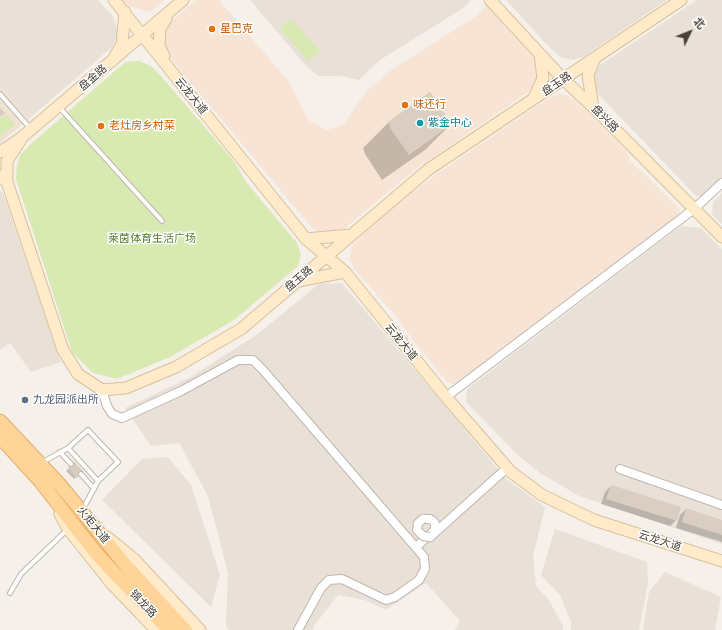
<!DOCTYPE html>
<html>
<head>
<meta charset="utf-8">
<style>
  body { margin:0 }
  #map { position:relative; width:722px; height:630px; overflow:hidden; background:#f5f0ea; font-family:Figtree,"Noto Sans SC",sans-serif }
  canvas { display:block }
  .north { position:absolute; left:670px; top:12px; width:40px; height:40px; -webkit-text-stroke:3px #fff; paint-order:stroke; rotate:47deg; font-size:11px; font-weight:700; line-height:16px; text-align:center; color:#494037 }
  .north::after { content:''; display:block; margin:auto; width:14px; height:18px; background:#494037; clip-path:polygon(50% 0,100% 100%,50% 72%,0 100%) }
</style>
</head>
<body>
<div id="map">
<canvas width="722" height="630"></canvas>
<div class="north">北</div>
</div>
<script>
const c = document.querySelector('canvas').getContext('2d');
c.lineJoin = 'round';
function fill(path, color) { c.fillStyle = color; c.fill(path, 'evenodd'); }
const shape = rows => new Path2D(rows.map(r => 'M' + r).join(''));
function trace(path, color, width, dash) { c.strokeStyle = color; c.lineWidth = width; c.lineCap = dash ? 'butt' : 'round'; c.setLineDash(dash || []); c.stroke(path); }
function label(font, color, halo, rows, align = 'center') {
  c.font = font + ' Figtree,"Noto Sans SC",sans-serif'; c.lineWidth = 3; c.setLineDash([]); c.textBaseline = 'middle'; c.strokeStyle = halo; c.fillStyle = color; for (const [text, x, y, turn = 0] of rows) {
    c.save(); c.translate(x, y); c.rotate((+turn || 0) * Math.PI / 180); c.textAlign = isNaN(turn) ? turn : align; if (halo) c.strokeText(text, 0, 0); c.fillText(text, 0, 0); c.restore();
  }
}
const residential = shape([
  [0,0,98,0,113,16,118,33,112,47,29,119,0,86],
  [250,0,471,0,465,7,380,60,359,80,341,76,318,76,308,68],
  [506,0,667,0,583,57,572,60,561,57,552,50],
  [697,0,722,0,722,179,704,196,696,196,599,95,594,85,595,73,600,65],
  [0,191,3,193,61,362,31,372,10,343,0,350],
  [722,193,722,224,712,214,713,202],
  [681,226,701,228,722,249,722,500,621,464,614,469,722,510,722,544,579,496,540,473,521,458,466,402,467,389],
  [342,283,506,479,545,507,533,556,536,586,549,600,563,626,563,630,455,630,460,621,426,583,386,610,365,600,338,595,313,627,313,630,229,630,226,626,228,573,208,496,179,443,151,446,125,408,189,378,255,336,319,284],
  [168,457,191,485,220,575,211,607,102,500,142,459],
  [555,529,647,562,648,584,639,630,571,630,571,622,560,595,541,575],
  [665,572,721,597,715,630,643,630,649,592]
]);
const commercial = shape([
  [123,0,165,0,151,12,128,6],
  [196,0,219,0,289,82,308,120,327,130,343,125,366,92,390,71,475,17,486,6,535,59,539,71,537,83,528,92,412,172,344,229,330,234,318,232,308,223,166,53,163,41,165,27],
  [558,94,567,95,577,102,589,113,627,152,630,161,680,209,679,216,456,384,448,383,416,344,395,315,355,270,350,260,351,248,359,238,394,206,435,175,550,97]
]);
const education = shape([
  [0,86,29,119,0,143]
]);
const green = shape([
  [291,19,320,51,308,61,280,28],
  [139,61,151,66,161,76,233,160,246,182,297,243,301,255,298,266,234,320,170,357,117,379,93,373,72,352,16,179,17,166,20,155,31,144,117,69,126,62],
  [6,114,15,124,0,136,0,119]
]);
const shadow = shape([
  [389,122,451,124,425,150,382,180,365,154,363,148],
  [74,463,82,472,74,479,66,471],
  [611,486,676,520,670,526,601,504,605,492],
  [686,509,722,521,722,542,676,528,680,515]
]);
const building = shape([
  [430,92,452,124,409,155,390,128,389,121],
  [0,108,5,113,0,117],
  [74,461,84,472,77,478,68,467],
  [611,485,681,507,677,521,606,499],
  [686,508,722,520,722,535,682,522]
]);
const lane = shape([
  [0,94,30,128],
  [59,107,162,221],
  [68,448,98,481],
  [60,452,71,464],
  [41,463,68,448,88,430,118,462,98,481,83,509],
  [81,474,94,489],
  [10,593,21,574,68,529]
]);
const street = shape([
  [102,390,107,406,112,414,122,418,181,391,238,360,253,360,263,370,424,557,425,569,419,580,395,597,386,600,342,579,329,580,321,588,298,630],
  [446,397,694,209,722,183],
  [620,469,722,505],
  [430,537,507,468],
  [416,547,435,530,435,524,433,521,430,519,423,519]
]);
const secondary = shape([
  [114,0,306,239,345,272,446,397,511,472,542,495,594,520,722,561],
  [490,0,563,79,593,107,722,237],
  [115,56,122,44,125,12],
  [164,56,159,46,160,29,166,19],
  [534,98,543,78,540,54],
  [593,107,588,75,595,58],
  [0,152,21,138,183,0],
  [0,176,7,182,63,350,78,374,102,390,126,388,176,367,241,329,429,169,681,0],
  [7,182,7,161,20,141],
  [306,239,351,235],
  [298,281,345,272],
  [60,514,68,529,111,583,156,630],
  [107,537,134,559,200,630]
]);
const primary = shape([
  [0,421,61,486,127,567,185,630],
  [0,437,40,481,95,552,118,577,169,630]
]);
const streetBridge = shape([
  [423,519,418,523,417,530,423,536,430,537]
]);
const markers = [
  [212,29,4,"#e8710a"],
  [405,105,4,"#e8710a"],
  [420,123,4,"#0f9aa8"],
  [101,126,4,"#e8710a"],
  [25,400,4,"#5c6f8a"]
];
const foodNames = [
  ["星巴克",220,29],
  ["味还行",413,105],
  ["老灶房乡村菜",109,126]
];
const streetNames = [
  ["盘金路",93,78,-41],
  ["盘玉路",557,84,-34],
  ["云龙大道",191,96,51],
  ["盘兴路",605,119,45],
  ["盘玉路",299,279,-40],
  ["云龙大道",401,342,51],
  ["火炬大道",93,525,51],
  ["云龙大道",660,541,18],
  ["锦龙路",143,604,46]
];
const cultureNames = [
  ["紫金中心",428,123]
];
const parkNames = [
  ["莱茵体育生活广场",152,239]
];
const serviceNames = [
  ["九龙园派出所",33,400]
];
fill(residential, '#e9e1d8');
fill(commercial, '#f7e4d5');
fill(education, '#eee3d3');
fill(green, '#d8e9b2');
fill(shadow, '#0003');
fill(building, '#dacdc2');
trace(lane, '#c1b6ac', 6);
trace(street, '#c1b6ac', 10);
trace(secondary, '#d8c09b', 13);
trace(primary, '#e6ae67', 15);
trace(lane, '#fff', 4);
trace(street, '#fff', 8);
trace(secondary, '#ffebca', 11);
trace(primary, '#ffd499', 13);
trace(streetBridge, '#c1b6ac', 10, []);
trace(streetBridge, '#fff', 8);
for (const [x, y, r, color] of markers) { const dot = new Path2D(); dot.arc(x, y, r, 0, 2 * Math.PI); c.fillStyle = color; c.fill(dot); trace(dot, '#fff', 1.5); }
label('11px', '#c56008', '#fff', foodNames, 'left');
label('11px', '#494037', '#fff', streetNames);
label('11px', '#0d838f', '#fff', cultureNames, 'left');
label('11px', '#547d29', '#fff', parkNames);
label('11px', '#4e5e75', '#fff', serviceNames, 'left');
</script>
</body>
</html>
